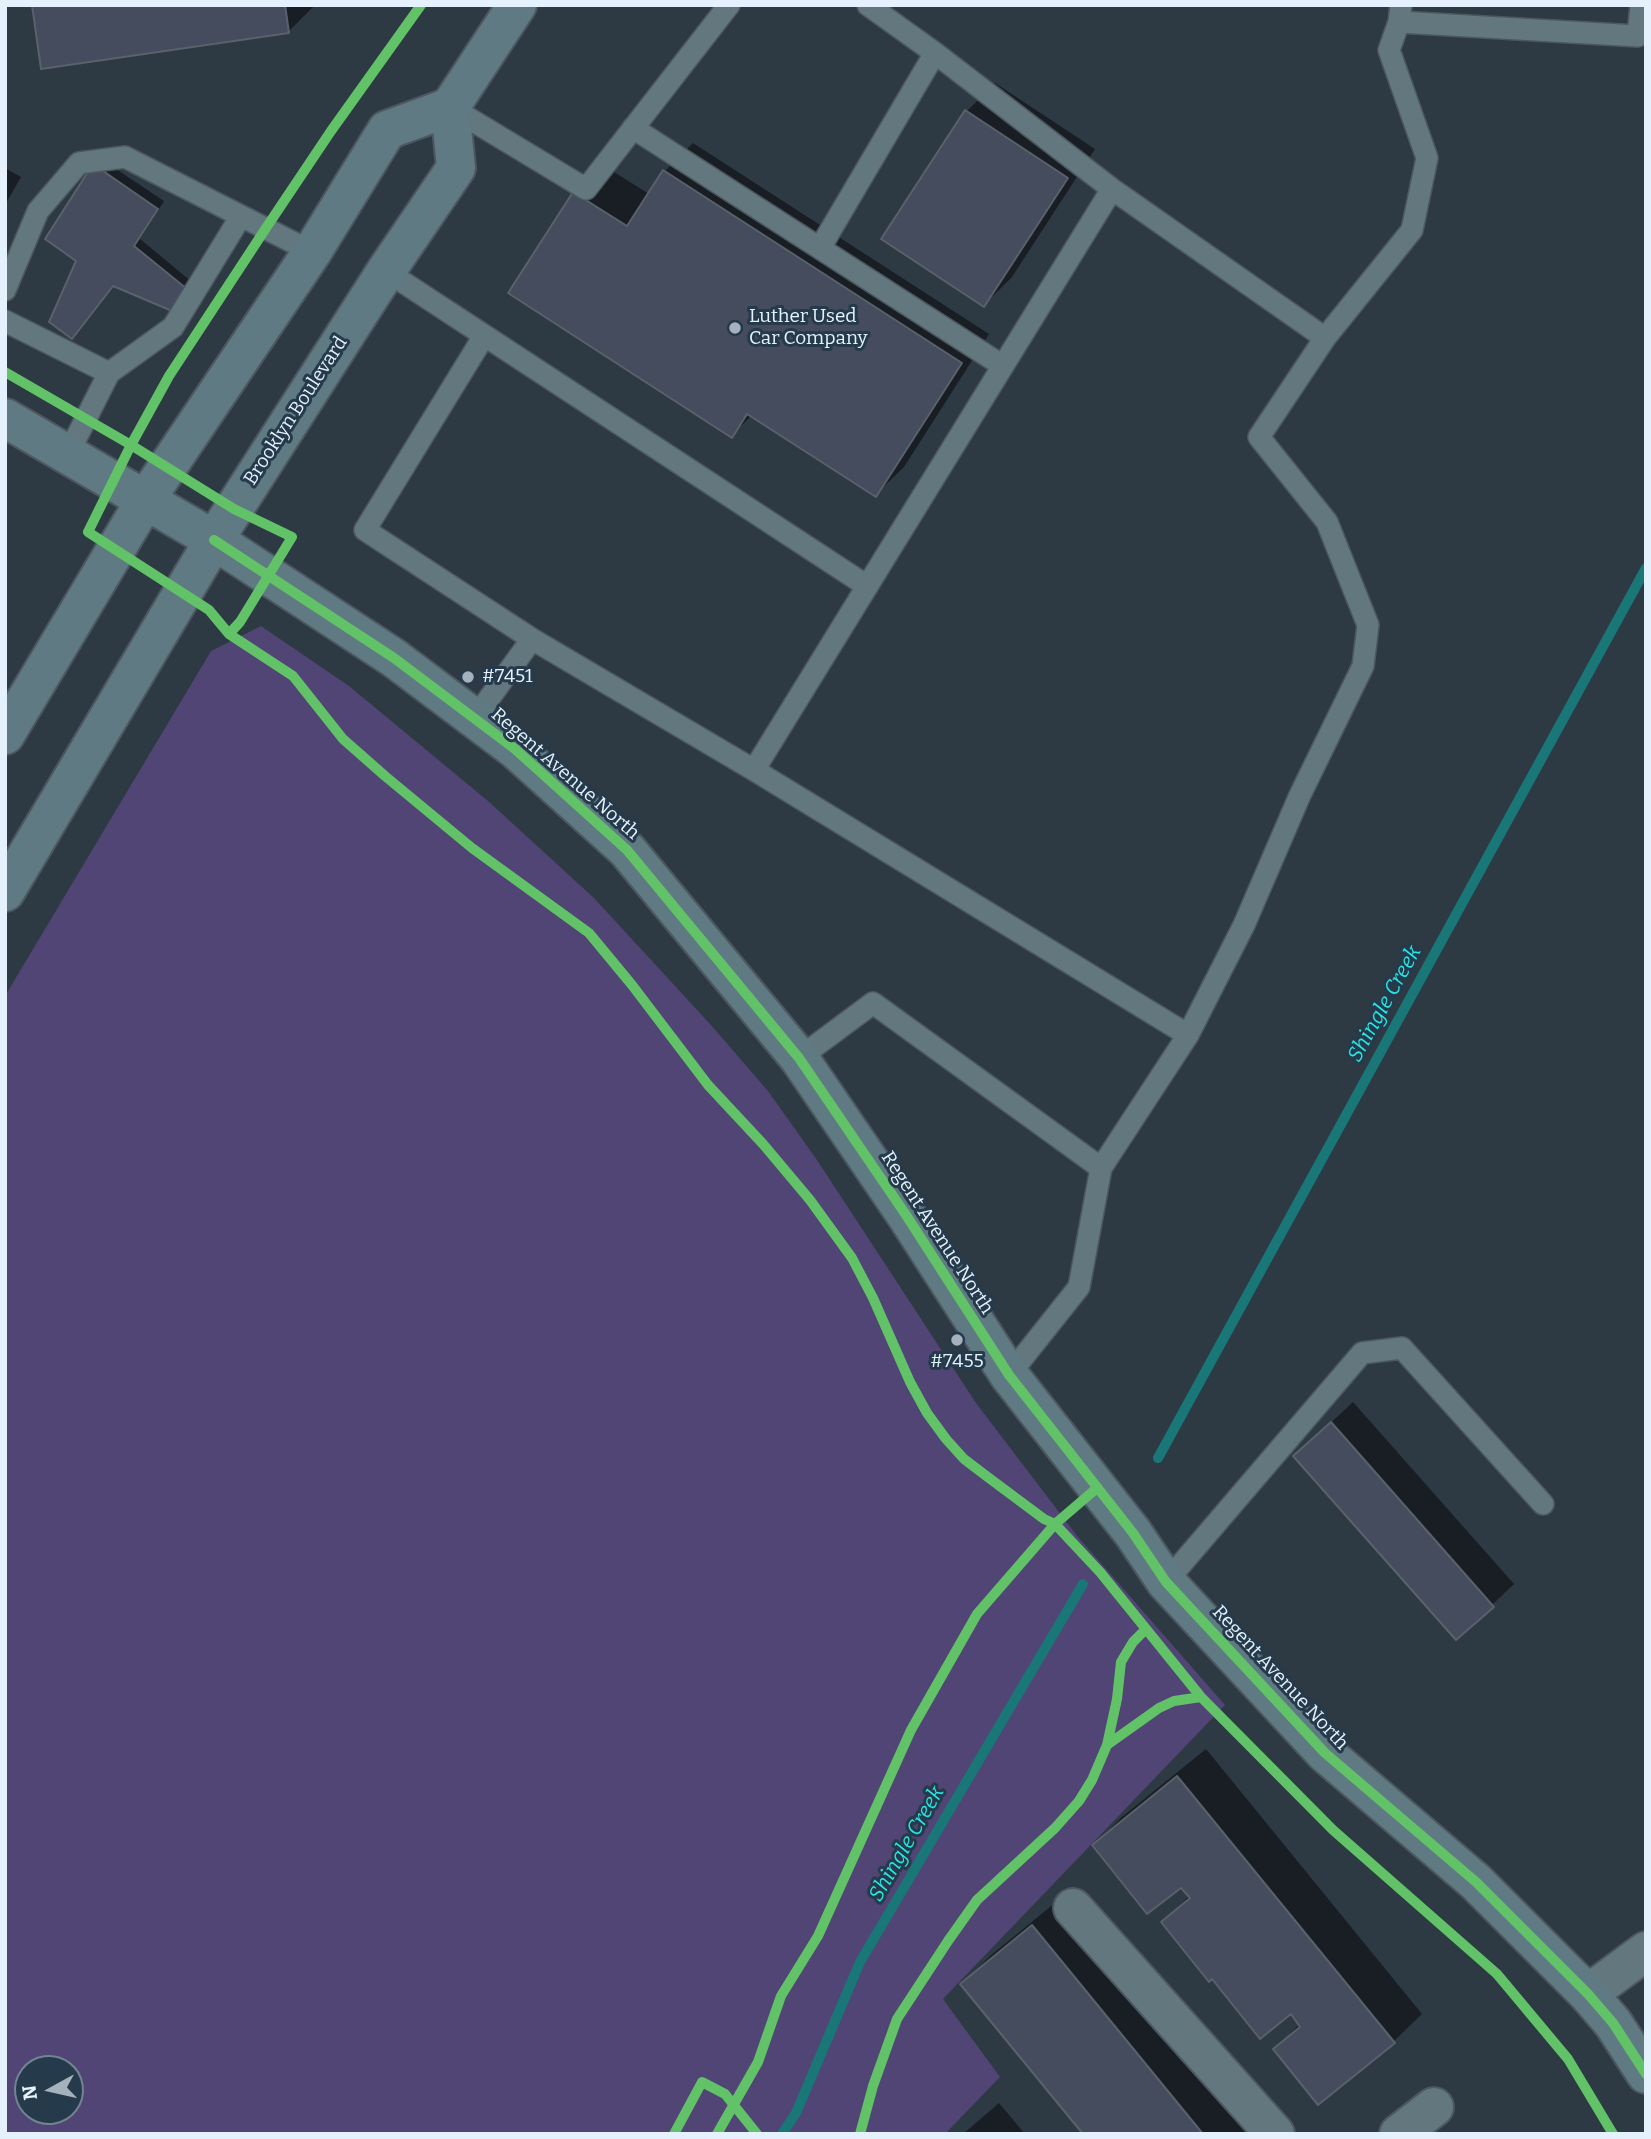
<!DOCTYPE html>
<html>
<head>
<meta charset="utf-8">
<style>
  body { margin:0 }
  #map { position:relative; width:1651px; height:2139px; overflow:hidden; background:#2d3943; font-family:Bitter,serif }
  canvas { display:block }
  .frame { position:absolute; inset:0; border:7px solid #e5f2fd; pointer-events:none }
  .north { position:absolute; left:14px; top:2055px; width:70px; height:70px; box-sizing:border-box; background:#253a4b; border:2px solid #728492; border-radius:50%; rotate:262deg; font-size:19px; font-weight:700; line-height:28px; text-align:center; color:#e5f2fd }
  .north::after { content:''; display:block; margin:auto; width:24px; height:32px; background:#a5b1bc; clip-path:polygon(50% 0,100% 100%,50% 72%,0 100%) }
</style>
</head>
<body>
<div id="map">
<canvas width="1651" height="2139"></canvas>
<div class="frame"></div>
<div class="north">N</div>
</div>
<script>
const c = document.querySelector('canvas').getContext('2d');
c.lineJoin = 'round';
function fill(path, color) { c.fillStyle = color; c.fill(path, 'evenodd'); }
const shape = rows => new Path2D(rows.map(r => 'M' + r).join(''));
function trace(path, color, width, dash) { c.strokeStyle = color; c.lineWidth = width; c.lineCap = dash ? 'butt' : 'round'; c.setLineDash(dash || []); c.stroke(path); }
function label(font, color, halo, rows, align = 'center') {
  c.font = font + ' Bitter,serif'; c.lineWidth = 6; c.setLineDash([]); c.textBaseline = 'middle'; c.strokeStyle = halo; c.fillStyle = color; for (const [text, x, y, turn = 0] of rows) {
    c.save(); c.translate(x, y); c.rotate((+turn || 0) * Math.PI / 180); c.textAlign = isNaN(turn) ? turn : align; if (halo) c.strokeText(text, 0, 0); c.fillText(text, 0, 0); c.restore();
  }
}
const green = shape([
  [261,626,349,686,488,801,594,898,711,1025,768,1091,817,1160,976,1403,1078,1537,1225,1705,943,1999,1000,2077,945,2134,5,2134,5,996,211,651],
  [28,2069,70,2069,70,2111,28,2111]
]);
const shadow = shape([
  [34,5,315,5,289,31],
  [995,83,1095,149,1012,277,984,305,967,111],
  [693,143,989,334,904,467,875,495,752,415,732,435,510,293,603,165,649,194,665,171],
  [101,159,164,201,140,239,192,282,178,303,78,260],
  [5,168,21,177,5,205],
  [1353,1402,1514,1584,1457,1638,1295,1456],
  [1206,1749,1422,2014,1393,2042,1275,2049,1300,2024,1291,2012,1213,1977,1163,1922,1190,1895,1181,1885,1094,1845,1122,1817],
  [1061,1898,1254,2134,1085,2134,962,1984,990,1956],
  [999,2103,1025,2134,963,2134]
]);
const stream = shape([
  [1158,1458,1646,568],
  [782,2134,796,2113,860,1962,1083,1584]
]);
const building = shape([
  [32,5,285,5,289,33,41,69,32,5],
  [965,110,1068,178,984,307,881,239,965,110],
  [93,164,158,209,134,246,187,289,172,311,113,286,72,339,49,322,76,261,45,239,93,164],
  [663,170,962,363,876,497,747,414,732,438,508,293,573,192,627,226,663,170],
  [1331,1422,1494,1607,1456,1640,1293,1456,1331,1422],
  [1177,1776,1395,2043,1318,2105,1273,2049,1300,2027,1291,2014,1260,2039,1212,1979,1209,1982,1161,1922,1190,1898,1181,1888,1147,1914,1092,1845,1177,1776],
  [1032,1925,1203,2134,1083,2134,960,1984,1032,1925]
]);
const lane = shape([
  [868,5,935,53,1112,189,1325,338],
  [1399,22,1638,36,1641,5],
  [450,107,586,189,729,5],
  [633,128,1003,366],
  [820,248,935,53],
  [386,271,867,586],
  [5,290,38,211,79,163,125,157,312,252],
  [5,321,109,373,68,454],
  [484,336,365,530,532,639,754,770,1188,1035],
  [109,373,173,327,241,216],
  [475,718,532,639],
  [754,770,1112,189],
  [799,1058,873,1003,1101,1168,1188,1035,1244,925,1300,795,1363,666,1368,625,1327,522,1259,437,1325,338,1412,230,1427,158,1389,50,1399,22,1401,5],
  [1009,1375,1079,1287,1101,1168],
  [1166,1582,1362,1353,1402,1348,1543,1504]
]);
const street = shape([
  [1073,1908,1275,2134],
  [1588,1994,1646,1951],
  [1399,2134,1434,2107]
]);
const secondary = shape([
  [5,418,214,540,394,658,515,749,627,850,799,1058,906,1215,1009,1375,1133,1533,1166,1582,1325,1753,1476,1882,1588,1994,1613,2023,1646,2074],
  [5,735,146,499,312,252,387,130,450,107,517,5],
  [5,892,214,540,386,271,456,168,450,107]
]);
const cycleway = shape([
  [5,372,131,445,169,376,266,228,331,131,421,5],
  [214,540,394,658,515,749,627,850,799,1058,906,1215,1009,1375,1133,1533,1166,1582,1325,1753,1476,1882,1588,1994,1613,2023,1646,2074],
  [229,634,240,622,292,537,234,509,131,445,88,532,209,610,229,634,293,676,343,739,385,776,472,848,589,933,632,985,708,1085,763,1144,810,1200,852,1258,873,1298,910,1382,927,1413,946,1439,964,1459,989,1478,1044,1519,1055,1524,1100,1572,1201,1697,1333,1830,1497,1974,1568,2059,1613,2134],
  [1107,1745,1159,1708,1174,1701,1201,1697],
  [674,2134,702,2082,725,2094,757,2134],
  [717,2134,758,2062,781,1996,818,1936,911,1730,977,1614,1055,1524,1097,1488],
  [860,2134,873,2086,897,2019,948,1941,977,1900,1055,1828,1079,1801,1092,1780,1107,1745,1117,1699,1121,1662,1133,1642,1146,1629]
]);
const markers = [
  [735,328,7,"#a5b1bc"],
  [468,677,7,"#a5b1bc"],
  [957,1340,7,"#a5b1bc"]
];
const poiNames = [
  ["Luther Used",749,317],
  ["Car Company",749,339],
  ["#7451",482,677],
  ["#7455",957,1362,"center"]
];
const streetNames = [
  ["Brooklyn Boulevard",296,411,-57],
  ["Regent Avenue North",565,774,41],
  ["Regent Avenue North",937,1233,57],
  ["Regent Avenue North",1280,1678,47]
];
const waterNames = [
  ["Shingle Creek",1385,1004,-61],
  ["Shingle Creek",907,1844,-60]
];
fill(green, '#504574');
fill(shadow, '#0007');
trace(stream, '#197777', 10);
fill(building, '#444c5d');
trace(building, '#59616a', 2);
trace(lane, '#4c575f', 24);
trace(street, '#4c575f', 42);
trace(secondary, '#4c575f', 42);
trace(lane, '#62777e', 21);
trace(street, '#62777e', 38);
trace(secondary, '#5f7a82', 38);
trace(cycleway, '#61c268', 10);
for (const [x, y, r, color] of markers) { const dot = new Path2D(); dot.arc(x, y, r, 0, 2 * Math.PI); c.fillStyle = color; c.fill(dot); trace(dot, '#253a4b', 2.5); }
label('19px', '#e5f2fd', '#253a4b', poiNames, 'left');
label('19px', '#e5f2fd', '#253a4b', streetNames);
label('italic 21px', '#29e5e4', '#253a4b', waterNames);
</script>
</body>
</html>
